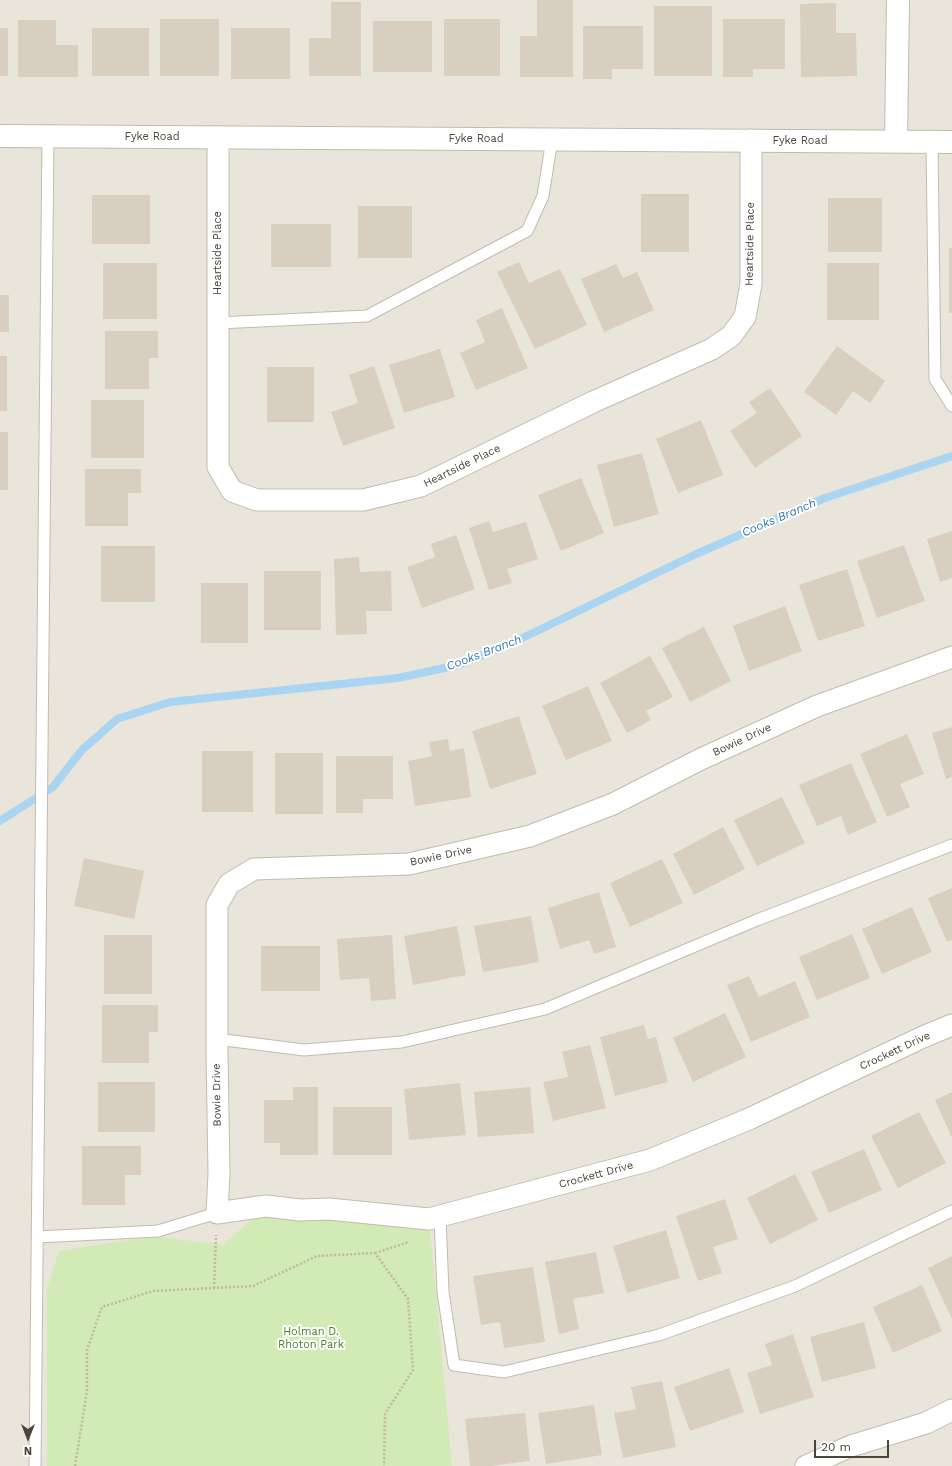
<!DOCTYPE html>
<html>
<head>
<meta charset="utf-8">
<style>
  body { margin:0 }
  #map { position:relative; width:952px; height:1466px; overflow:hidden; background:#f6f3ec; font-family:"Work Sans",sans-serif }
  canvas { display:block }
  .north { position:absolute; left:8px; top:1418px; width:40px; height:40px; -webkit-text-stroke:3px #fff; paint-order:stroke; rotate:180deg; font-size:11px; font-weight:700; line-height:16px; text-align:center; color:#4b4439 }
  .north::after { content:''; display:block; margin:auto; width:14px; height:18px; background:#4b4439; clip-path:polygon(50% 0,100% 100%,50% 72%,0 100%) }
  .scale { position:absolute; left:814px; top:1440px; width:75px; height:18px; box-sizing:border-box; border:2px solid #4b4439; border-top:0; padding-left:5px; font-size:12px; line-height:14px; white-space:nowrap; color:#4b4439; -webkit-text-stroke:3px #fff; paint-order:stroke }
</style>
</head>
<body>
<div id="map">
<canvas width="952" height="1466"></canvas>
<div class="north">N</div>
<div class="scale">20 m</div>
</div>
<script>
const c = document.querySelector('canvas').getContext('2d');
c.lineJoin = 'round';
function fill(path, color) { c.fillStyle = color; c.fill(path, 'evenodd'); }
const shape = rows => new Path2D(rows.map(r => 'M' + r).join(''));
function trace(path, color, width, dash) { c.strokeStyle = color; c.lineWidth = width; c.lineCap = dash ? 'butt' : 'round'; c.setLineDash(dash || []); c.stroke(path); }
function label(font, color, halo, rows, align = 'center') {
  c.font = font + ' "Work Sans",sans-serif'; c.lineWidth = 4; c.setLineDash([]); c.textBaseline = 'middle'; c.strokeStyle = halo; c.fillStyle = color; for (const [text, x, y, turn = 0] of rows) {
    c.save(); c.translate(x, y); c.rotate((+turn || 0) * Math.PI / 180); c.textAlign = isNaN(turn) ? turn : align; if (halo) c.strokeText(text, 0, 0); c.fillText(text, 0, 0); c.restore();
  }
}
const residential = shape([
  [0,0,952,0,952,1466,0,1466]
]);
const green = shape([
  [266,1206,429,1219,452,1466,47,1466,47,1288,59,1251,153,1236,223,1245]
]);
const stream = shape([
  [0,821,53,787,82,750,117,719,170,702,398,678,458,665,510,644,696,554,825,498,952,456]
]);
const building = shape([
  [537,0,573,0,573,77,520,77,520,36,537,36],
  [331,2,361,2,361,76,309,76,309,38,331,38],
  [836,3,836,33,856,33,857,76,801,77,800,4],
  [654,6,712,6,712,76,654,76],
  [160,19,219,19,219,76,160,76],
  [444,19,500,19,500,76,444,76],
  [723,19,785,19,785,69,753,69,753,77,723,77],
  [18,20,56,20,56,45,78,45,78,77,18,77],
  [373,21,432,21,432,72,373,72],
  [583,26,643,26,643,69,612,69,612,79,583,79],
  [0,28,8,28,8,76,0,76],
  [92,28,149,28,149,76,92,76],
  [231,28,290,28,290,79,231,79],
  [641,194,689,194,689,252,641,252],
  [92,195,150,195,150,244,92,244],
  [828,198,882,198,882,252,828,252],
  [358,206,412,206,412,258,358,258],
  [271,224,331,224,331,267,271,267],
  [949,248,952,248,952,313,949,313],
  [519,262,529,283,560,269,587,325,535,349,497,272],
  [103,263,157,263,157,319,103,319],
  [827,263,879,263,879,320,827,320],
  [616,264,623,278,637,272,654,310,604,332,581,279],
  [0,295,9,295,9,332,0,332],
  [502,308,528,368,476,390,460,353,485,342,476,320],
  [105,331,158,331,158,358,149,358,149,389,105,389],
  [837,346,885,381,870,403,853,391,836,415,804,392],
  [440,349,455,397,404,413,389,365],
  [0,356,7,356,7,411,0,411],
  [374,366,395,428,343,446,331,412,358,403,349,375],
  [267,367,314,367,314,422,267,422],
  [770,388,802,436,755,468,730,431,757,413,749,402],
  [91,400,144,400,144,458,91,458],
  [701,420,723,475,678,493,656,439],
  [0,432,8,432,8,490,0,490],
  [642,453,659,514,614,527,597,465],
  [85,469,141,469,141,493,128,493,128,526,85,526],
  [581,478,604,533,561,551,538,495],
  [489,521,493,532,526,522,538,559,507,569,512,583,489,590,469,528],
  [952,531,952,578,940,582,927,539],
  [456,535,475,589,422,608,407,567,435,557,431,544],
  [904,545,925,601,877,618,857,561],
  [101,546,155,546,155,602,101,602],
  [359,557,360,572,391,571,392,611,366,611,367,634,336,635,334,559],
  [847,569,865,626,818,641,799,585],
  [264,571,321,571,321,630,264,630],
  [201,583,248,583,248,643,201,643],
  [785,606,802,651,749,671,733,626],
  [704,627,731,681,690,702,662,648],
  [650,656,673,697,646,711,651,720,627,733,600,683],
  [588,686,612,741,566,760,542,706],
  [519,716,537,774,490,789,472,731],
  [952,727,952,777,946,779,932,733],
  [907,734,924,774,900,784,910,807,887,817,860,754],
  [448,739,450,751,464,748,471,797,415,806,408,761,432,756,429,742],
  [202,751,253,751,253,812,202,812],
  [275,753,323,753,323,814,275,814],
  [336,756,393,756,393,799,363,799,363,813,336,813],
  [851,763,877,822,848,835,841,816,817,826,799,785],
  [782,797,805,843,757,866,734,820],
  [723,827,745,869,694,895,673,854],
  [84,858,144,871,134,919,74,906],
  [662,859,683,903,630,927,610,883],
  [952,888,952,940,947,942,928,898],
  [599,892,616,947,594,954,589,940,560,949,548,908],
  [912,907,932,952,882,974,862,929],
  [531,916,539,962,483,972,474,926],
  [457,926,466,975,413,985,404,936],
  [852,934,870,978,817,1000,799,957],
  [104,935,152,935,152,994,104,994],
  [392,935,396,999,371,1001,369,978,340,980,337,939],
  [261,946,320,946,320,991,261,991],
  [749,976,759,997,795,981,810,1017,751,1042,727,985],
  [102,1005,158,1005,158,1032,149,1032,149,1063,102,1063],
  [725,1013,746,1057,693,1082,673,1038],
  [644,1025,648,1039,656,1037,668,1082,615,1096,600,1037],
  [590,1045,606,1108,553,1121,543,1082,568,1077,562,1052],
  [98,1082,155,1082,155,1132,98,1132],
  [460,1083,466,1135,409,1140,404,1089],
  [293,1087,318,1087,318,1155,280,1155,280,1143,264,1143,264,1100,293,1100],
  [530,1087,534,1133,478,1137,474,1092],
  [952,1092,952,1138,935,1100],
  [333,1107,392,1107,392,1155,333,1155],
  [919,1112,946,1163,898,1188,871,1136],
  [82,1146,141,1146,141,1175,125,1175,125,1205,82,1205],
  [864,1149,882,1190,829,1213,811,1172],
  [795,1174,818,1220,770,1244,747,1198],
  [725,1199,738,1239,713,1247,722,1273,698,1281,676,1216],
  [666,1230,680,1278,627,1293,613,1246],
  [596,1252,604,1293,573,1299,579,1329,559,1334,545,1262],
  [952,1256,952,1319,928,1268],
  [533,1267,545,1342,504,1348,500,1322,481,1325,473,1276],
  [922,1285,942,1331,893,1353,873,1307],
  [864,1322,876,1368,822,1382,810,1337],
  [793,1334,814,1397,760,1414,747,1373,772,1365,765,1344],
  [729,1368,744,1412,690,1431,674,1387],
  [662,1381,676,1447,623,1458,614,1413,636,1409,631,1387],
  [594,1405,602,1455,546,1464,538,1413],
  [525,1413,530,1461,490,1466,470,1466,465,1419]
]);
const path = shape([
  [375,1253,409,1242],
  [214,1288,216,1235],
  [75,1466,87,1391,87,1350,102,1307,153,1291,253,1286,317,1256,375,1253,408,1299,413,1370,385,1414,384,1466]
]);
const service = shape([
  [932,142,935,379,952,406],
  [218,323,367,316,527,231,543,196,552,139],
  [217,1039,304,1050,402,1042,545,1009,757,920,952,845],
  [440,1217,443,1292,454,1365,504,1372,659,1335,795,1286,952,1211],
  [37,1237,158,1231,217,1213],
  [35,1466,48,136]
]);
const minor = shape([
  [218,137,218,467,232,491,257,500,363,500,421,486,593,402,712,349,731,336,745,317,751,284,751,140],
  [952,657,817,706,701,759,613,804,530,836,409,864,254,869,229,884,217,905,217,1051,219,1174,217,1213,266,1206,300,1210,329,1209,429,1219,650,1160,749,1119,923,1037,952,1025],
  [806,1466,851,1446,926,1423,952,1410]
]);
const tertiary = shape([
  [0,136,952,142],
  [896,142,898,0]
]);
const streetNames = [
  ["Fyke Road",152,137],
  ["Fyke Road",476,139],
  ["Fyke Road",800,141],
  ["Heartside Place",750,244,-89],
  ["Heartside Place",218,253,-90],
  ["Heartside Place",462,466,-26],
  ["Bowie Drive",742,740,-25],
  ["Bowie Drive",441,856,-12],
  ["Crockett Drive",895,1051,-25],
  ["Bowie Drive",217,1095,-91],
  ["Crockett Drive",596,1175,-15]
];
const parkNames = [
  ["Holman D.",311,1332],
  ["Rhoton Park",311,1345]
];
const waterNames = [
  ["Cooks Branch",779,518,-23],
  ["Cooks Branch",484,653,-21]
];
fill(residential, '#eae5da');
fill(green, '#d2eab5');
trace(stream, '#a9d4f2', 8);
fill(building, '#d8cfc1');
trace(service, '#c2bbae', 13);
trace(minor, '#c2bbae', 23);
trace(tertiary, '#c2bbae', 24);
trace(path, '#c4b79f', 2.5, [2, 2]);
trace(service, '#fff', 11);
trace(minor, '#fff', 21);
trace(tertiary, '#fff', 22);
label('11px', '#4b4439', '#fff', streetNames);
label('11px', '#4a7f2a', '#fff', parkNames);
label('italic 12px', '#2e7ab2', '#fff', waterNames);
</script>
</body>
</html>
